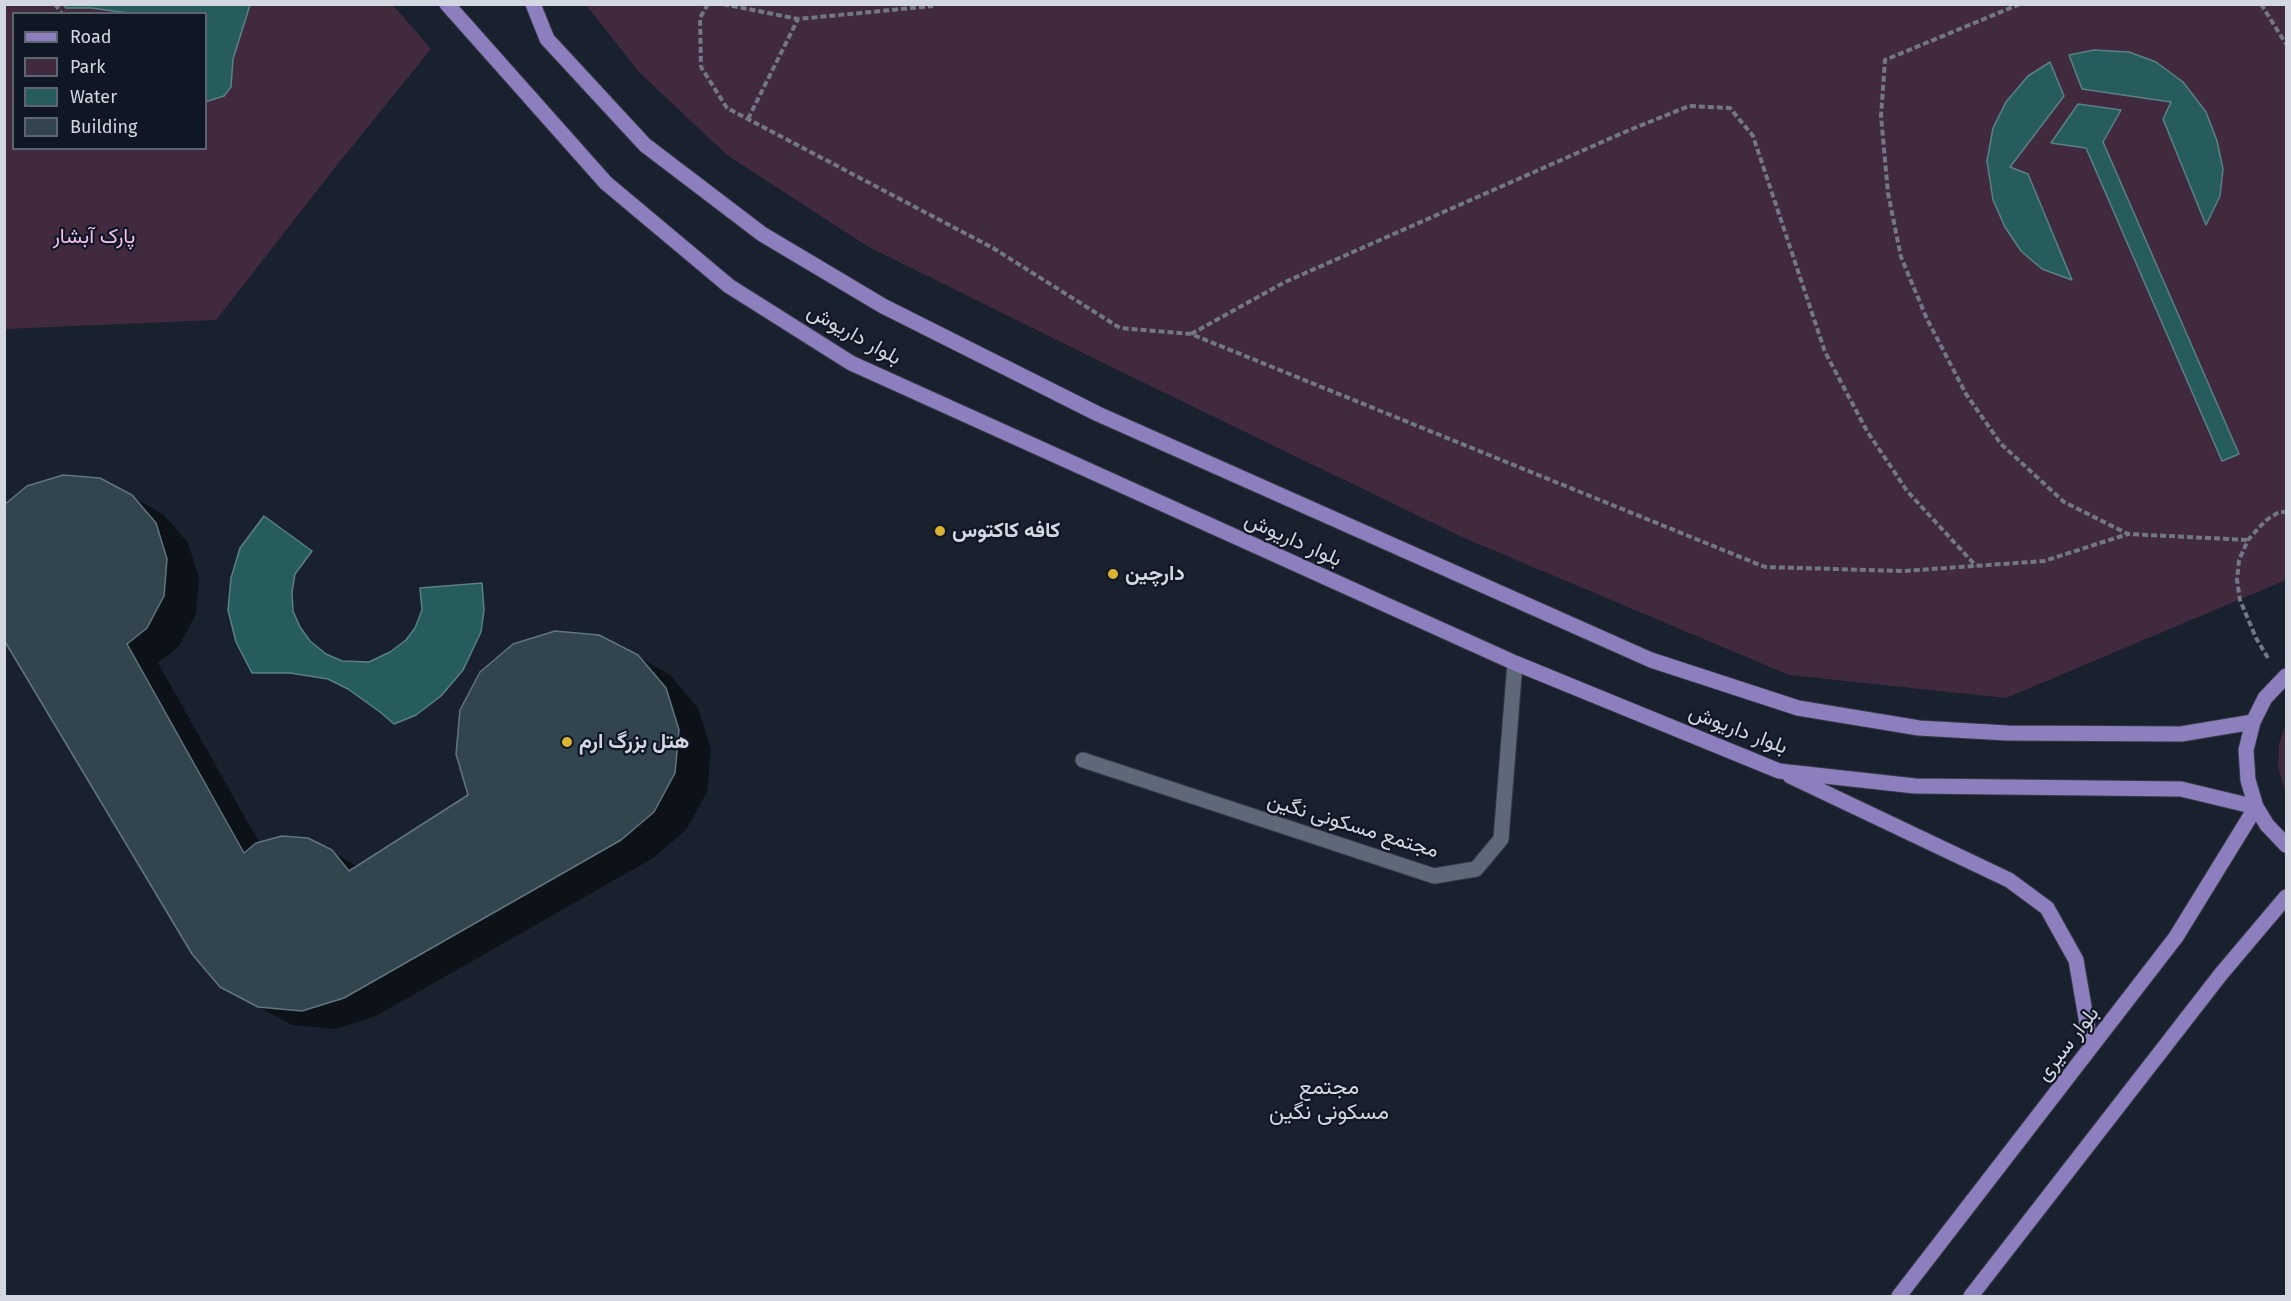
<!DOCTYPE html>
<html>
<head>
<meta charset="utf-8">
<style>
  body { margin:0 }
  #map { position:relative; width:2291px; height:1301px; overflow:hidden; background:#19202e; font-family:"Fira Sans",sans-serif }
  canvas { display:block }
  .frame { position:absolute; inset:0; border:6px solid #d2d7e1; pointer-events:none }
  .legend { position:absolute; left:12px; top:12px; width:195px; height:138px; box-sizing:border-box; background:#101724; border:2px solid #5e6470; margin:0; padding:8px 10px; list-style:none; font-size:18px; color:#d2d7e1 }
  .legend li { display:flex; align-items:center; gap:12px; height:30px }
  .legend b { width:30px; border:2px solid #5e6470 }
</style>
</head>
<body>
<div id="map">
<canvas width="2291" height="1301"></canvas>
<div class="frame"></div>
<ul class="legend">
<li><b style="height:8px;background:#8d7ebd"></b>Road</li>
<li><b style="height:16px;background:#412a3e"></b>Park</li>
<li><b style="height:16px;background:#275c5c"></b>Water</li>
<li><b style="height:16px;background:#32454e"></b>Building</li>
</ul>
</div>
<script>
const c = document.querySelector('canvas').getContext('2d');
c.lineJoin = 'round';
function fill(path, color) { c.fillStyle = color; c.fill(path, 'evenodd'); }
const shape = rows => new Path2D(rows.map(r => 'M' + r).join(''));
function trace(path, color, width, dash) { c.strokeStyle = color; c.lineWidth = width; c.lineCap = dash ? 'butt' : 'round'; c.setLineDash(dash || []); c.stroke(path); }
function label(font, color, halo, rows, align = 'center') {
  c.font = font + ' "Fira Sans",Vazirmatn,sans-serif'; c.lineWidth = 4.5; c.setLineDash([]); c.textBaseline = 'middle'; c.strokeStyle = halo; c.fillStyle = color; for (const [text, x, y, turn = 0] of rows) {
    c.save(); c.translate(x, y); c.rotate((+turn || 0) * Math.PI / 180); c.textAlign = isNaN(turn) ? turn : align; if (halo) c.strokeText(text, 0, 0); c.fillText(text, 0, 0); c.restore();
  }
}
const green = shape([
  [4,5,393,5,431,49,337,165,216,320,5,329],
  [14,14,206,14,206,148,14,148],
  [586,5,2286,5,2286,580,2006,698,1789,675,1462,537,1101,362,867,246,727,155,640,73],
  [2286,724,2286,793,2278,767,2279,744]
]);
const water = shape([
  [64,5,250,5,233,59,231,87,224,96,208,101,206,100,206,14,129,13,91,8,66,8,64,5],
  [2094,50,2129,52,2156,62,2183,82,2206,112,2217,141,2223,169,2220,196,2206,225,2163,119,2171,102,2082,89,2069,55,2094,50],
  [2050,62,2064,96,2010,167,2028,174,2072,280,2042,269,2021,251,2005,227,1993,200,1987,161,1993,128,2006,102,2028,76,2050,62],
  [2078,104,2121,110,2103,142,2239,454,2222,461,2086,148,2051,143,2078,104],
  [264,516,312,551,295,574,292,592,293,611,300,627,310,641,326,654,342,661,369,662,390,652,406,640,415,628,422,610,420,588,482,583,484,610,481,632,463,670,441,696,416,715,394,724,380,712,348,689,328,679,290,673,252,673,236,642,228,610,231,578,240,548,264,516]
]);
const shadow = shape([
  [131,496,164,515,188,543,199,578,196,614,179,646,158,663,260,844,331,851,358,867,470,796,637,656,670,675,698,708,711,749,707,792,686,830,653,858,376,1016,335,1029,292,1025,221,986,4,637]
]);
const building = shape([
  [63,475,100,478,132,495,156,523,167,559,164,596,147,628,127,644,244,853,256,843,282,836,308,838,332,850,349,871,468,795,456,754,460,710,480,672,513,644,555,631,599,635,638,655,666,688,679,730,675,773,654,812,621,840,344,998,302,1011,258,1007,220,987,192,954,4,640,4,505,27,486,63,475]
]);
const path = shape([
  [55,4,62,14],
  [708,4,700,18,701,67,727,108,993,248,1120,328,1191,334,1765,567,1904,571,2044,561,2128,534],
  [723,4,798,19,933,6],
  [2020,4,1885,60,1881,116,1888,193,1901,257,1927,319,1966,394,2001,444,2064,502,2128,534,2248,540],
  [2261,4,2286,44],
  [748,119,798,19],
  [1191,334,1285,282,1627,131,1689,106,1730,108,1753,136,1825,352,1867,431,1907,491,1976,566],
  [2268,658,2256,638,2240,600,2237,580,2239,560,2248,540,2265,521,2279,512,2286,512]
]);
const minor = shape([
  [1083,760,1434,876,1476,869,1501,839,1515,663]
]);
const major = shape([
  [447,4,606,183,729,286,851,363,1515,663,1779,771,1915,786,2181,789,2256,807],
  [533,4,547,39,645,145,762,234,883,306,1098,414,1651,660,1798,708,1919,728,2007,733,2181,734,2253,722],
  [2286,676,2265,698,2253,722,2246,750,2248,780,2256,807,2267,825,2286,845],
  [1790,776,2009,880,2047,908,2076,960,2091,1047],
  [1899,1296,2176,937,2256,807],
  [1971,1296,2221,974,2286,897]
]);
const markers = [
  [940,531,6,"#dab333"],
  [1113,574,6,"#dab333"],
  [567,742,6,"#dab333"]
];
const parkNames = [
  ["پارک آبشار",94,237]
];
const streetNames = [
  ["بلوار داریوش",854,335,29],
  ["بلوار داریوش",1293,540,24],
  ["بلوار داریوش",1738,730,21],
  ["مجتمع مسکونی نگین",1353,826,17],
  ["بلوار سیری",2068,1044,-52]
];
const poiNames = [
  ["کافه کاکتوس",952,531],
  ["دارچین",1125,574],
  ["هتل بزرگ ارم",579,742]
];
const neighbourhoodNames = [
  ["مجتمع",1329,1088],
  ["مسکونی نگین",1329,1113]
];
fill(green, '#412a3e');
fill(water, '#275c5c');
trace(water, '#5a8184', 1.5);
fill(shadow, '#0007');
fill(building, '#32454e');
trace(building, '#60757f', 1.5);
trace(minor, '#353a47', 17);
trace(major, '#353a47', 17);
trace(path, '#717783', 4, [6, 3]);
trace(minor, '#5f6879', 15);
trace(major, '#8d7ebd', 15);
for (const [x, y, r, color] of markers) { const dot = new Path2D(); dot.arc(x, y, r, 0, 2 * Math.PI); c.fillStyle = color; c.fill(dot); trace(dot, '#101724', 2); }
label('21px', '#f5beec', '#101724', parkNames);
label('21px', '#d2d7e1', '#101724', streetNames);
label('bold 21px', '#d2d7e1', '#101724', poiNames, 'left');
label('22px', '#d2d7e1', '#101724', neighbourhoodNames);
</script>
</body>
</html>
